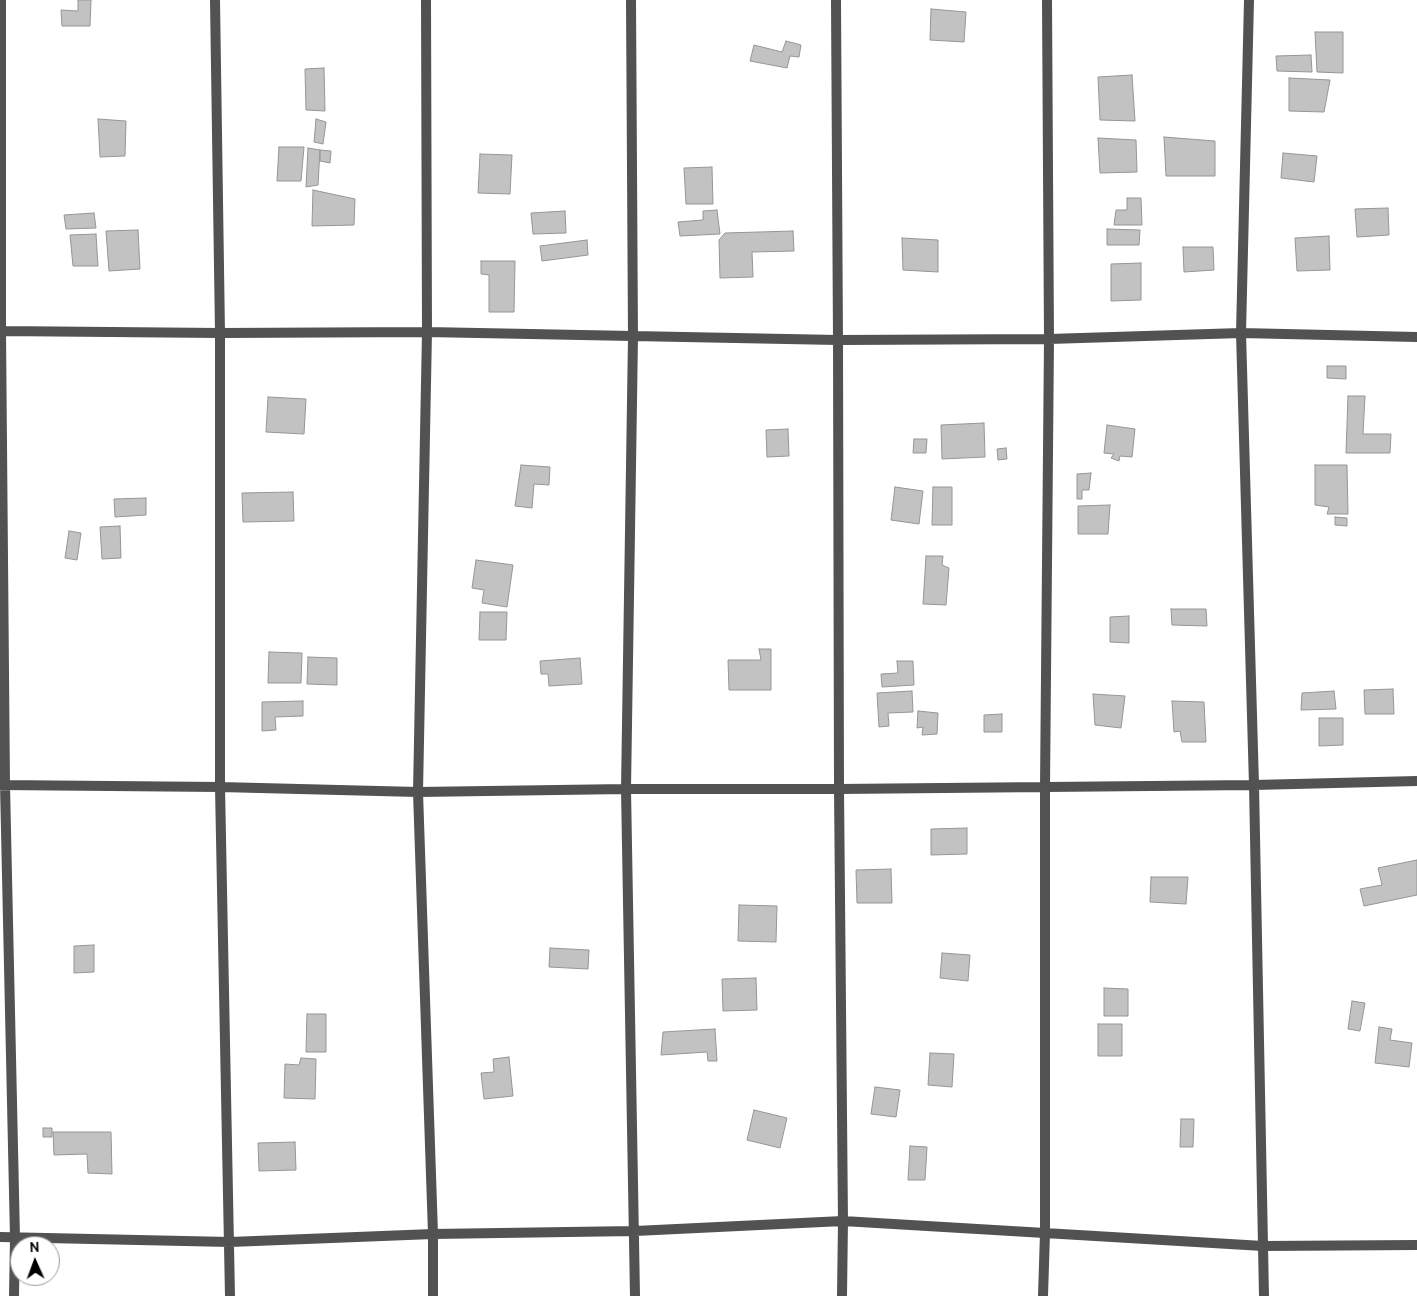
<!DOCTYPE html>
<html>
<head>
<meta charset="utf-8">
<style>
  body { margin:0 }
  #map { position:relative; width:1417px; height:1296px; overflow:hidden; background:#fff; font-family:Cabin,sans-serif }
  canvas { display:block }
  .north { position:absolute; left:10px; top:1236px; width:50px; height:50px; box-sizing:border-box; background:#fff; border:1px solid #999; border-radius:50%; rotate:358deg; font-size:14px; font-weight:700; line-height:20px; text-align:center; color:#000 }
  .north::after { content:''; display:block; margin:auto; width:18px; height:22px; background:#000; clip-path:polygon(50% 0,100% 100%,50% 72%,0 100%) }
</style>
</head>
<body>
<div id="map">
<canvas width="1417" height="1296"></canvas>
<div class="north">N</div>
</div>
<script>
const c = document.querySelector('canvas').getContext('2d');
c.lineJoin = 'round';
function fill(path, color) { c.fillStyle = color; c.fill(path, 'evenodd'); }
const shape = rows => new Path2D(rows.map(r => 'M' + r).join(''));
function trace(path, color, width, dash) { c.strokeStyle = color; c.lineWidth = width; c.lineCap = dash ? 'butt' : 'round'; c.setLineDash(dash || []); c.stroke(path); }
const building = shape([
  [78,0,91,0,90,26,62,26,61,10,78,11,78,0],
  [931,9,966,12,964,42,930,40,931,9],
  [1315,32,1343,32,1343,73,1317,72,1315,32],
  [786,41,801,45,799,57,790,56,787,68,750,61,754,45,782,52,786,41],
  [1311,55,1312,72,1277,71,1276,56,1311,55],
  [324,68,325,111,306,110,305,69,324,68],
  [1132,75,1135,121,1100,120,1098,77,1132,75],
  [1289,78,1330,80,1324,112,1289,111,1289,78],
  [98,119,126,121,125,156,100,157,98,119],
  [316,119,326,122,323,144,314,142,316,119],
  [1164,137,1215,141,1215,176,1166,176,1164,137],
  [1098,138,1136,140,1137,172,1100,173,1098,138],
  [279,147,304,147,301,181,277,181,279,147],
  [308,148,320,150,318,185,306,187,308,148],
  [320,150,331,151,330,163,320,161,320,150],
  [1283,153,1317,156,1314,182,1281,178,1283,153],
  [480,154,512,155,510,194,478,193,480,154],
  [712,167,713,204,686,204,684,168,712,167],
  [313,190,355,199,354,225,312,226,313,190],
  [1127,198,1141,198,1142,225,1114,225,1116,210,1127,210,1127,198],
  [1388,208,1389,235,1357,237,1355,209,1388,208],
  [717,210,720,234,680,236,678,222,703,220,703,211,717,210],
  [565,211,566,233,533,234,531,213,565,211],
  [94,213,96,228,66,229,64,215,94,213],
  [1107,229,1140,230,1139,245,1107,245,1107,229],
  [138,230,140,269,109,271,106,231,138,230],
  [793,231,794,251,752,252,753,277,720,278,719,240,725,233,793,231],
  [96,234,98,266,73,266,70,235,96,234],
  [1329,236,1330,270,1297,271,1295,238,1329,236],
  [902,238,938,240,938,272,903,270,902,238],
  [587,240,588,255,542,261,540,246,587,240],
  [1183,247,1213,247,1214,270,1184,272,1183,247],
  [481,261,515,261,514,312,489,312,489,275,481,274,481,261],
  [1141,263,1141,300,1111,301,1111,264,1141,263],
  [1327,366,1346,366,1346,379,1327,378,1327,366],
  [1348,396,1365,396,1363,434,1391,434,1390,453,1346,453,1348,396],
  [268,397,306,399,304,434,266,432,268,397],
  [984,423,985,457,942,459,941,425,984,423],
  [1107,425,1135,429,1132,457,1120,456,1119,461,1111,458,1114,454,1104,453,1107,425],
  [788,429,789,456,767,457,766,430,788,429],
  [914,439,927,439,926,453,913,453,914,439],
  [1006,448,1007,459,998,460,997,449,1006,448],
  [521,465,550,467,549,485,534,484,532,508,515,506,521,465],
  [1315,465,1347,465,1348,514,1327,514,1329,507,1315,505,1315,465],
  [1091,473,1089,490,1082,490,1082,499,1077,499,1077,474,1091,473],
  [895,487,923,491,919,524,891,520,895,487],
  [933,487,952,487,952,525,932,525,933,487],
  [293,492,294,521,243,522,242,493,293,492],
  [146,498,146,515,115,517,114,499,146,498],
  [1110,505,1108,534,1078,534,1078,506,1110,505],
  [1335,517,1347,518,1347,526,1335,525,1335,517],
  [120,526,121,558,102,559,100,527,120,526],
  [69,531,81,533,77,560,65,558,69,531],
  [926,556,943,556,942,565,949,568,946,605,923,604,926,556],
  [476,560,513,565,507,607,482,603,484,590,472,588,476,560],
  [1171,609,1206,609,1207,626,1172,625,1171,609],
  [480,612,507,612,506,640,479,640,480,612],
  [1129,616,1129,643,1110,642,1110,617,1129,616],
  [759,649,771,649,771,690,729,690,728,660,761,660,759,649],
  [269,652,302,653,301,683,268,683,269,652],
  [308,657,337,658,337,685,307,684,308,657],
  [580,658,582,684,549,686,548,674,541,674,540,661,580,658],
  [897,661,913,661,914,685,882,687,881,674,898,673,897,661],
  [1393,689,1394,714,1365,714,1364,690,1393,689],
  [912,691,913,712,888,713,889,726,879,727,877,693,912,691],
  [1334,691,1336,709,1301,710,1302,693,1334,691],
  [1093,694,1125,696,1121,728,1095,725,1093,694],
  [303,701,303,716,275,717,276,730,262,731,262,702,303,701],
  [1172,701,1204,702,1206,742,1182,742,1180,731,1174,732,1172,701],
  [918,711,938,713,937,734,922,735,923,727,917,728,918,711],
  [1002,714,1002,732,984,732,984,715,1002,714],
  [1319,718,1343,718,1343,745,1319,746,1319,718],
  [967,828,967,854,931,855,931,829,967,828],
  [1417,860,1417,895,1364,906,1360,889,1382,885,1378,868,1417,860],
  [891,869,892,903,857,903,856,870,891,869],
  [1151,877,1188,877,1186,904,1150,902,1151,877],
  [739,905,777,906,776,942,738,941,739,905],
  [94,945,94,972,74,973,74,946,94,945],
  [550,948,589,950,588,969,549,967,550,948],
  [942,953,970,955,968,981,940,978,942,953],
  [756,978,757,1010,723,1011,722,979,756,978],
  [1104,988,1128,989,1128,1016,1104,1016,1104,988],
  [1352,1001,1365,1003,1360,1031,1348,1029,1352,1001],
  [307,1014,326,1014,326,1052,306,1052,307,1014],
  [1098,1024,1122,1024,1122,1056,1098,1056,1098,1024],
  [1379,1027,1392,1029,1390,1040,1412,1043,1409,1067,1375,1063,1379,1027],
  [715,1029,717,1061,708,1061,707,1052,661,1055,663,1032,715,1029],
  [930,1053,954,1054,952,1087,928,1085,930,1053],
  [509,1057,513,1096,484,1099,481,1073,494,1072,493,1059,509,1057],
  [301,1058,316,1059,315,1099,284,1098,285,1064,299,1065,301,1058],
  [875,1087,900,1090,896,1117,871,1114,875,1087],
  [754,1110,787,1118,780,1148,747,1140,754,1110],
  [1181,1119,1194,1119,1193,1147,1180,1147,1181,1119],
  [43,1128,52,1128,52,1137,43,1137,43,1128],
  [53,1132,111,1132,112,1174,88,1173,87,1154,54,1155,53,1132],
  [295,1142,296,1170,259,1171,258,1143,295,1142],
  [910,1146,927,1147,925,1180,908,1180,910,1146]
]);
const street = shape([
  [1,0,1,331,5,785,15,1238,14,1296],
  [215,0,220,333,220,787,230,1296],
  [426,0,427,332,418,792,433,1234,433,1296],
  [631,0,633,337,626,789,635,1296],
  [836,0,838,340,839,789,843,1221,842,1296],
  [1249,0,1241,333,1254,785,1264,1296],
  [0,331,220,333,427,332,838,340,1049,339,1241,333,1417,337],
  [0,785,220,787,418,792,626,789,839,789,1254,785,1417,781],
  [0,1237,230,1242,433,1234,635,1231,843,1221,1263,1246,1417,1245],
  [1043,1296,1045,1233,1045,787,1049,339,1047,0]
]);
fill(building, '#c2c2c2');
trace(building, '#969696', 1);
trace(street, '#525252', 10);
</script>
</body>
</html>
